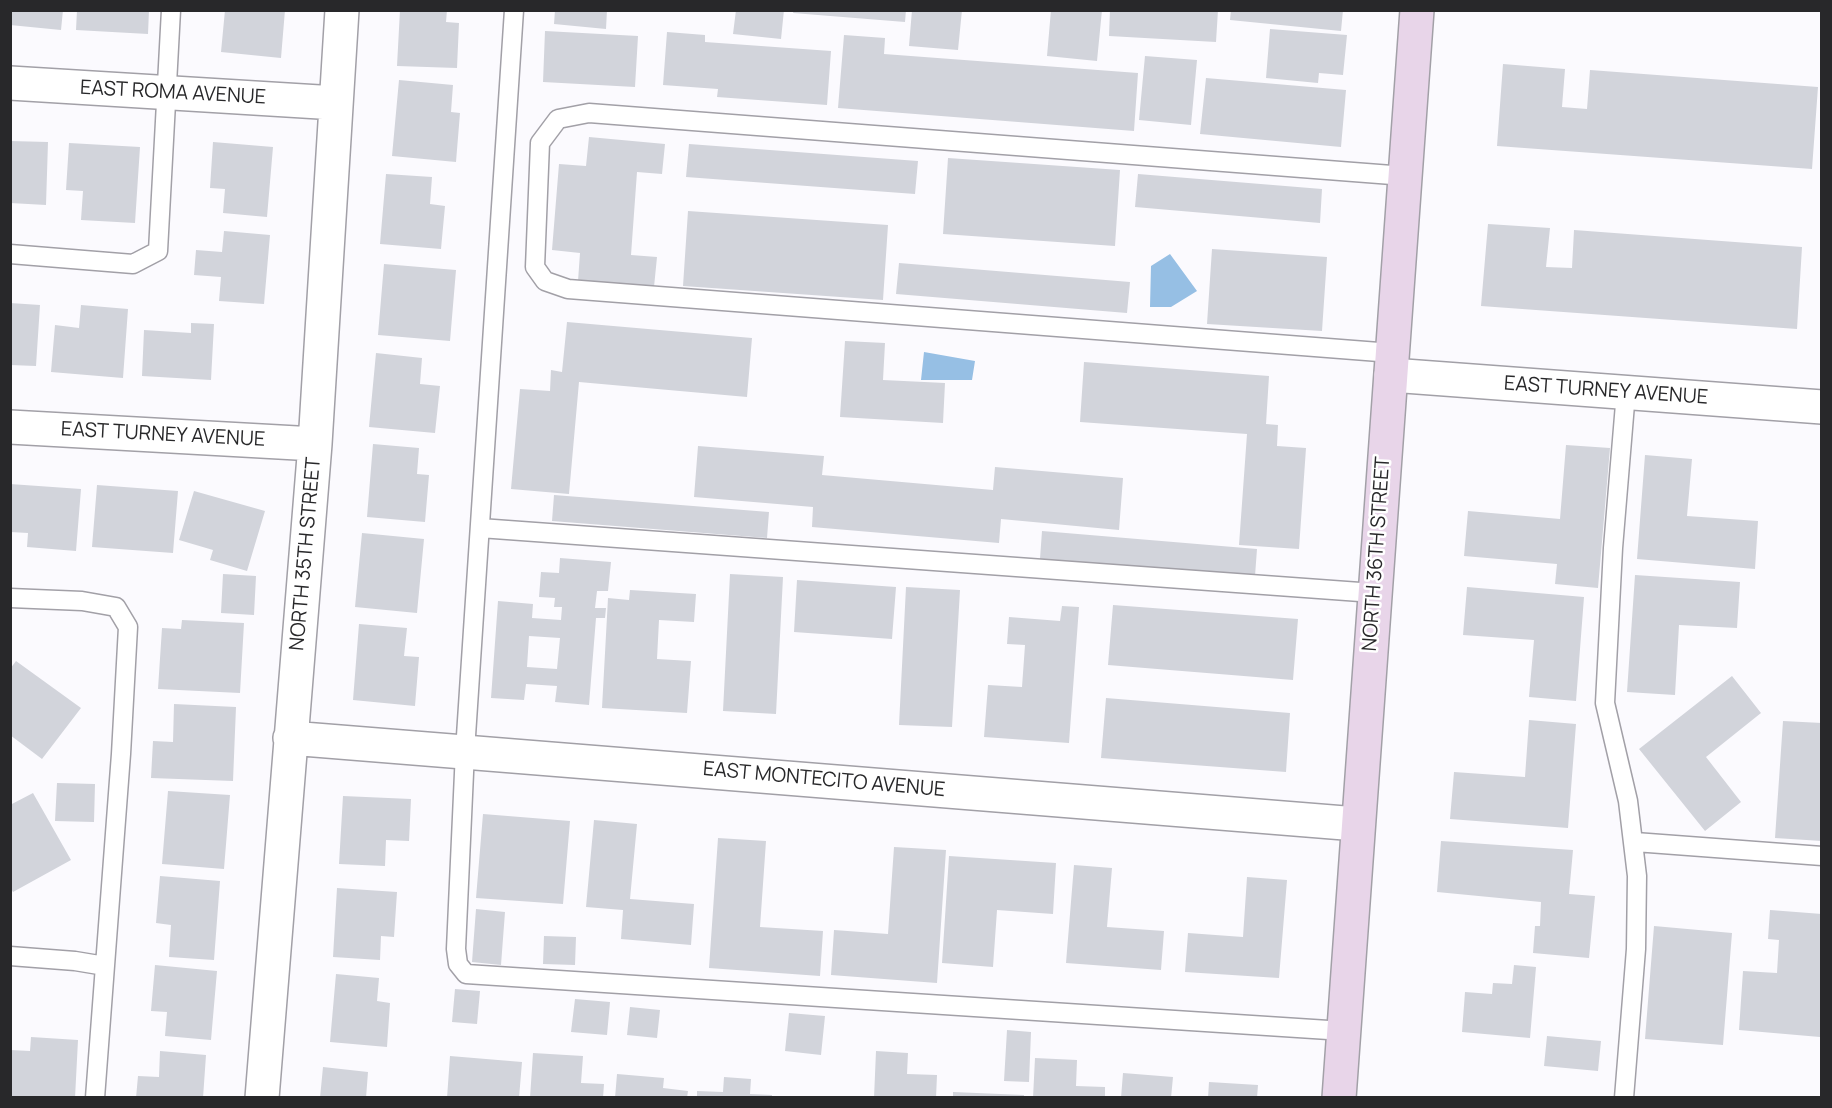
<!DOCTYPE html>
<html>
<head>
<meta charset="utf-8">
<style>
  body { margin:0 }
  #map { position:relative; width:1832px; height:1108px; overflow:hidden; background:#fbfafe; font-family:Manrope,sans-serif }
  canvas { display:block }
  .frame { position:absolute; inset:0; border:12px solid #28282a; pointer-events:none }
</style>
</head>
<body>
<div id="map">
<canvas width="1832" height="1108"></canvas>
<div class="frame"></div>
</div>
<script>
const c = document.querySelector('canvas').getContext('2d');
c.lineJoin = 'round';
function fill(path, color) { c.fillStyle = color; c.fill(path, 'evenodd'); }
const shape = rows => new Path2D(rows.map(r => 'M' + r).join(''));
function trace(path, color, width, dash) { c.strokeStyle = color; c.lineWidth = width; c.lineCap = dash ? 'butt' : 'round'; c.setLineDash(dash || []); c.stroke(path); }
function label(font, color, halo, rows, align = 'center') {
  c.font = font + ' Manrope,sans-serif'; c.lineWidth = 5; c.setLineDash([]); c.textBaseline = 'middle'; c.strokeStyle = halo; c.fillStyle = color; for (const [text, x, y, turn = 0] of rows) {
    c.save(); c.translate(x, y); c.rotate((+turn || 0) * Math.PI / 180); c.textAlign = isNaN(turn) ? turn : align; if (halo) c.strokeText(text, 0, 0); c.fillText(text, 0, 0); c.restore();
  }
}
const water = shape([
  [1170,254,1197,291,1171,307,1150,307,1151,266],
  [924,352,975,361,972,380,921,380]
]);
const building = shape([
  [10,10,63,10,61,30,10,25],
  [77,10,149,10,148,34,76,30],
  [225,10,285,10,281,58,221,52],
  [400,10,447,10,446,22,459,23,457,68,397,66],
  [555,10,607,10,606,29,554,24],
  [736,10,784,10,781,39,733,34],
  [794,10,906,10,905,22,793,13],
  [912,10,962,10,958,50,909,46],
  [1051,10,1102,10,1097,61,1047,56],
  [1110,10,1218,10,1216,42,1109,36],
  [1231,10,1343,10,1341,31,1230,20],
  [1270,29,1347,35,1343,75,1319,73,1318,83,1266,78],
  [545,31,638,36,635,87,543,82],
  [667,32,705,35,705,42,831,51,827,105,717,97,718,89,663,85],
  [844,35,885,38,884,54,1138,73,1134,131,838,108],
  [1145,56,1197,60,1191,125,1139,120],
  [1503,64,1565,69,1562,107,1587,109,1590,70,1818,87,1812,169,1497,146],
  [1206,78,1346,90,1341,147,1200,134],
  [399,80,453,85,451,112,460,113,456,162,392,156],
  [589,137,665,144,662,174,637,172,631,255,657,257,654,287,578,281,580,253,552,250,559,164,586,166],
  [10,141,48,142,46,205,10,203],
  [213,142,273,147,267,217,223,213,225,189,210,188],
  [69,143,140,147,135,223,81,220,83,191,66,190],
  [689,144,918,161,915,194,686,177],
  [948,158,1120,170,1115,246,943,234],
  [386,174,432,177,430,204,445,206,441,249,380,244],
  [1138,174,1322,189,1320,223,1135,207],
  [688,211,888,225,883,300,683,286],
  [1488,224,1550,228,1546,267,1572,268,1574,230,1802,247,1797,329,1481,306],
  [224,231,270,235,264,304,219,301,221,277,194,275,196,250,222,252],
  [1212,249,1327,257,1322,331,1207,324],
  [899,263,1130,282,1127,313,896,294],
  [384,264,456,270,450,341,378,335],
  [10,303,40,305,36,366,10,365],
  [81,305,128,309,123,378,51,372,55,325,79,328],
  [567,322,752,338,747,397,579,382,569,494,511,489,520,389,550,391,551,370,562,372],
  [191,323,214,324,211,380,142,376,144,330,191,333],
  [845,341,885,343,883,380,945,383,943,423,840,417],
  [376,353,422,358,420,384,440,386,435,433,369,427],
  [1084,362,1269,376,1266,424,1278,425,1277,446,1306,448,1299,549,1239,545,1247,434,1080,422],
  [373,444,419,448,417,474,429,475,425,522,367,517],
  [1566,445,1610,448,1598,588,1555,584,1557,564,1464,556,1468,511,1560,519],
  [698,446,824,456,822,475,993,490,995,467,1123,478,1119,530,1001,519,999,543,812,527,813,507,694,497],
  [1645,455,1692,459,1687,516,1758,521,1755,569,1637,559],
  [10,484,81,489,76,551,27,547,28,533,10,532],
  [97,485,178,491,173,553,92,547],
  [194,491,265,511,247,571,210,560,213,550,179,540],
  [554,495,769,512,767,538,552,521],
  [1042,531,1257,549,1255,576,1040,559],
  [362,533,424,539,417,613,355,607],
  [560,558,611,562,608,591,597,591,595,608,606,608,605,618,596,618,589,705,555,702,557,686,526,684,524,700,491,698,498,601,533,604,532,618,561,620,562,607,554,607,555,598,539,597,541,572,559,573],
  [529,636,560,638,557,669,527,667],
  [223,574,256,576,254,615,221,613],
  [730,574,783,577,776,714,723,711],
  [1635,575,1740,582,1737,628,1679,625,1675,695,1627,692],
  [797,580,896,587,892,639,794,632],
  [906,587,960,590,952,727,899,725],
  [1467,587,1584,597,1576,701,1529,697,1534,640,1463,635],
  [630,590,696,594,694,622,659,620,657,659,691,661,687,713,602,708,608,598,629,600],
  [1113,605,1298,619,1293,680,1108,665],
  [1062,606,1079,607,1069,743,984,737,988,685,1022,687,1025,645,1007,644,1009,617,1060,621],
  [182,620,244,623,240,693,158,689,162,628,181,629],
  [359,624,407,628,404,656,419,657,415,706,353,700],
  [16,661,81,708,42,759,10,735,10,669],
  [1732,676,1761,713,1706,757,1741,802,1705,831,1639,749],
  [1106,698,1290,713,1286,772,1101,758],
  [174,704,236,707,233,781,151,778,153,741,173,742],
  [1529,720,1576,724,1568,828,1450,819,1454,772,1525,777],
  [1783,721,1822,723,1822,841,1775,838],
  [57,783,95,784,94,822,55,821],
  [168,791,230,795,224,869,162,864],
  [33,793,71,860,13,892,10,887,10,805],
  [343,796,411,799,409,841,386,840,385,866,339,864],
  [483,814,570,821,563,904,476,898],
  [594,820,637,824,630,899,694,904,691,945,621,939,623,910,586,907],
  [718,838,766,841,760,927,823,931,820,976,709,968],
  [1441,841,1573,850,1569,894,1595,896,1589,958,1533,953,1535,926,1540,926,1541,902,1437,892],
  [894,847,946,850,937,983,831,975,834,930,888,934],
  [949,856,1056,863,1053,914,997,910,993,967,942,963],
  [1074,865,1112,868,1107,927,1164,931,1161,970,1066,963],
  [160,876,220,881,214,960,169,957,171,925,156,923],
  [1247,877,1287,880,1279,978,1185,972,1188,933,1243,937],
  [337,888,397,892,394,937,381,936,380,960,333,957],
  [476,909,505,912,501,965,472,962],
  [1770,910,1822,914,1820,1037,1739,1030,1743,971,1777,973,1779,940,1768,939],
  [1654,926,1732,933,1723,1045,1645,1039],
  [544,936,576,937,575,965,543,964],
  [155,965,217,971,211,1040,165,1036,167,1012,151,1011],
  [1514,965,1536,967,1530,1038,1462,1032,1465,992,1492,994,1493,983,1512,984],
  [336,974,379,978,377,1001,390,1003,387,1047,330,1042],
  [455,989,480,991,477,1024,452,1022],
  [575,999,610,1002,607,1035,571,1032],
  [630,1007,660,1010,657,1038,627,1035],
  [789,1013,825,1016,821,1055,785,1051],
  [1007,1030,1031,1032,1029,1082,1004,1081],
  [1547,1036,1601,1041,1598,1071,1544,1066],
  [31,1037,78,1040,75,1098,10,1098,10,1050,30,1051],
  [160,1051,206,1055,203,1098,136,1098,138,1076,159,1077],
  [876,1051,908,1053,907,1074,937,1075,936,1098,874,1098],
  [533,1053,583,1056,581,1083,604,1084,603,1098,530,1098],
  [450,1056,522,1062,519,1098,447,1098],
  [1035,1058,1077,1060,1076,1086,1105,1087,1105,1098,1033,1098],
  [323,1067,368,1072,366,1098,320,1098],
  [1123,1073,1173,1077,1171,1098,1121,1098],
  [617,1074,664,1078,663,1088,688,1091,687,1098,615,1098],
  [724,1077,751,1079,750,1094,772,1095,772,1098,697,1098,697,1091,723,1092],
  [1209,1082,1258,1085,1257,1098,1208,1098],
  [953,1092,1024,1095,1024,1098,953,1098]
]);
const lane = shape([
  [514,10,465,751,456,949,458,964,466,974,1344,1031],
  [10,254,133,264,158,251,171,10],
  [1392,353,568,289,545,281,535,267,540,143,558,119,589,113,1405,176],
  [480,528,1374,593],
  [10,598,82,601,116,607,128,627,121,754,95,1098],
  [1635,842,1822,856],
  [10,956,75,961,105,966],
  [1624,1098,1636,949,1637,876,1628,801,1605,703,1613,548,1626,392]
]);
const street = shape([
  [10,83,336,103],
  [1391,375,1822,407],
  [10,427,315,444],
  [290,738,1357,824],
  [262,1098,315,444,342,10]
]);
const secondary = shape([
  [1339,1098,1417,10]
]);
const streetNames = [
  ["EAST ROMA AVENUE",173,93,3],
  ["EAST TURNEY AVENUE",1606,391,4],
  ["EAST TURNEY AVENUE",163,435,3],
  ["NORTH 35TH STREET",306,554,-85],
  ["NORTH 36TH STREET",1377,554,-86],
  ["EAST MONTECITO AVENUE",824,780,5]
];
fill(water, '#96bfe4');
fill(building, '#d2d4db');
trace(lane, '#a2a0a7', 21);
trace(street, '#a2a0a7', 36);
trace(secondary, '#a2a0a7', 36);
trace(lane, '#fff', 18);
trace(street, '#fff', 33);
trace(secondary, '#e8d5e9', 33);
label('20px', '#28282a', '#fff', streetNames);
</script>
</body>
</html>
